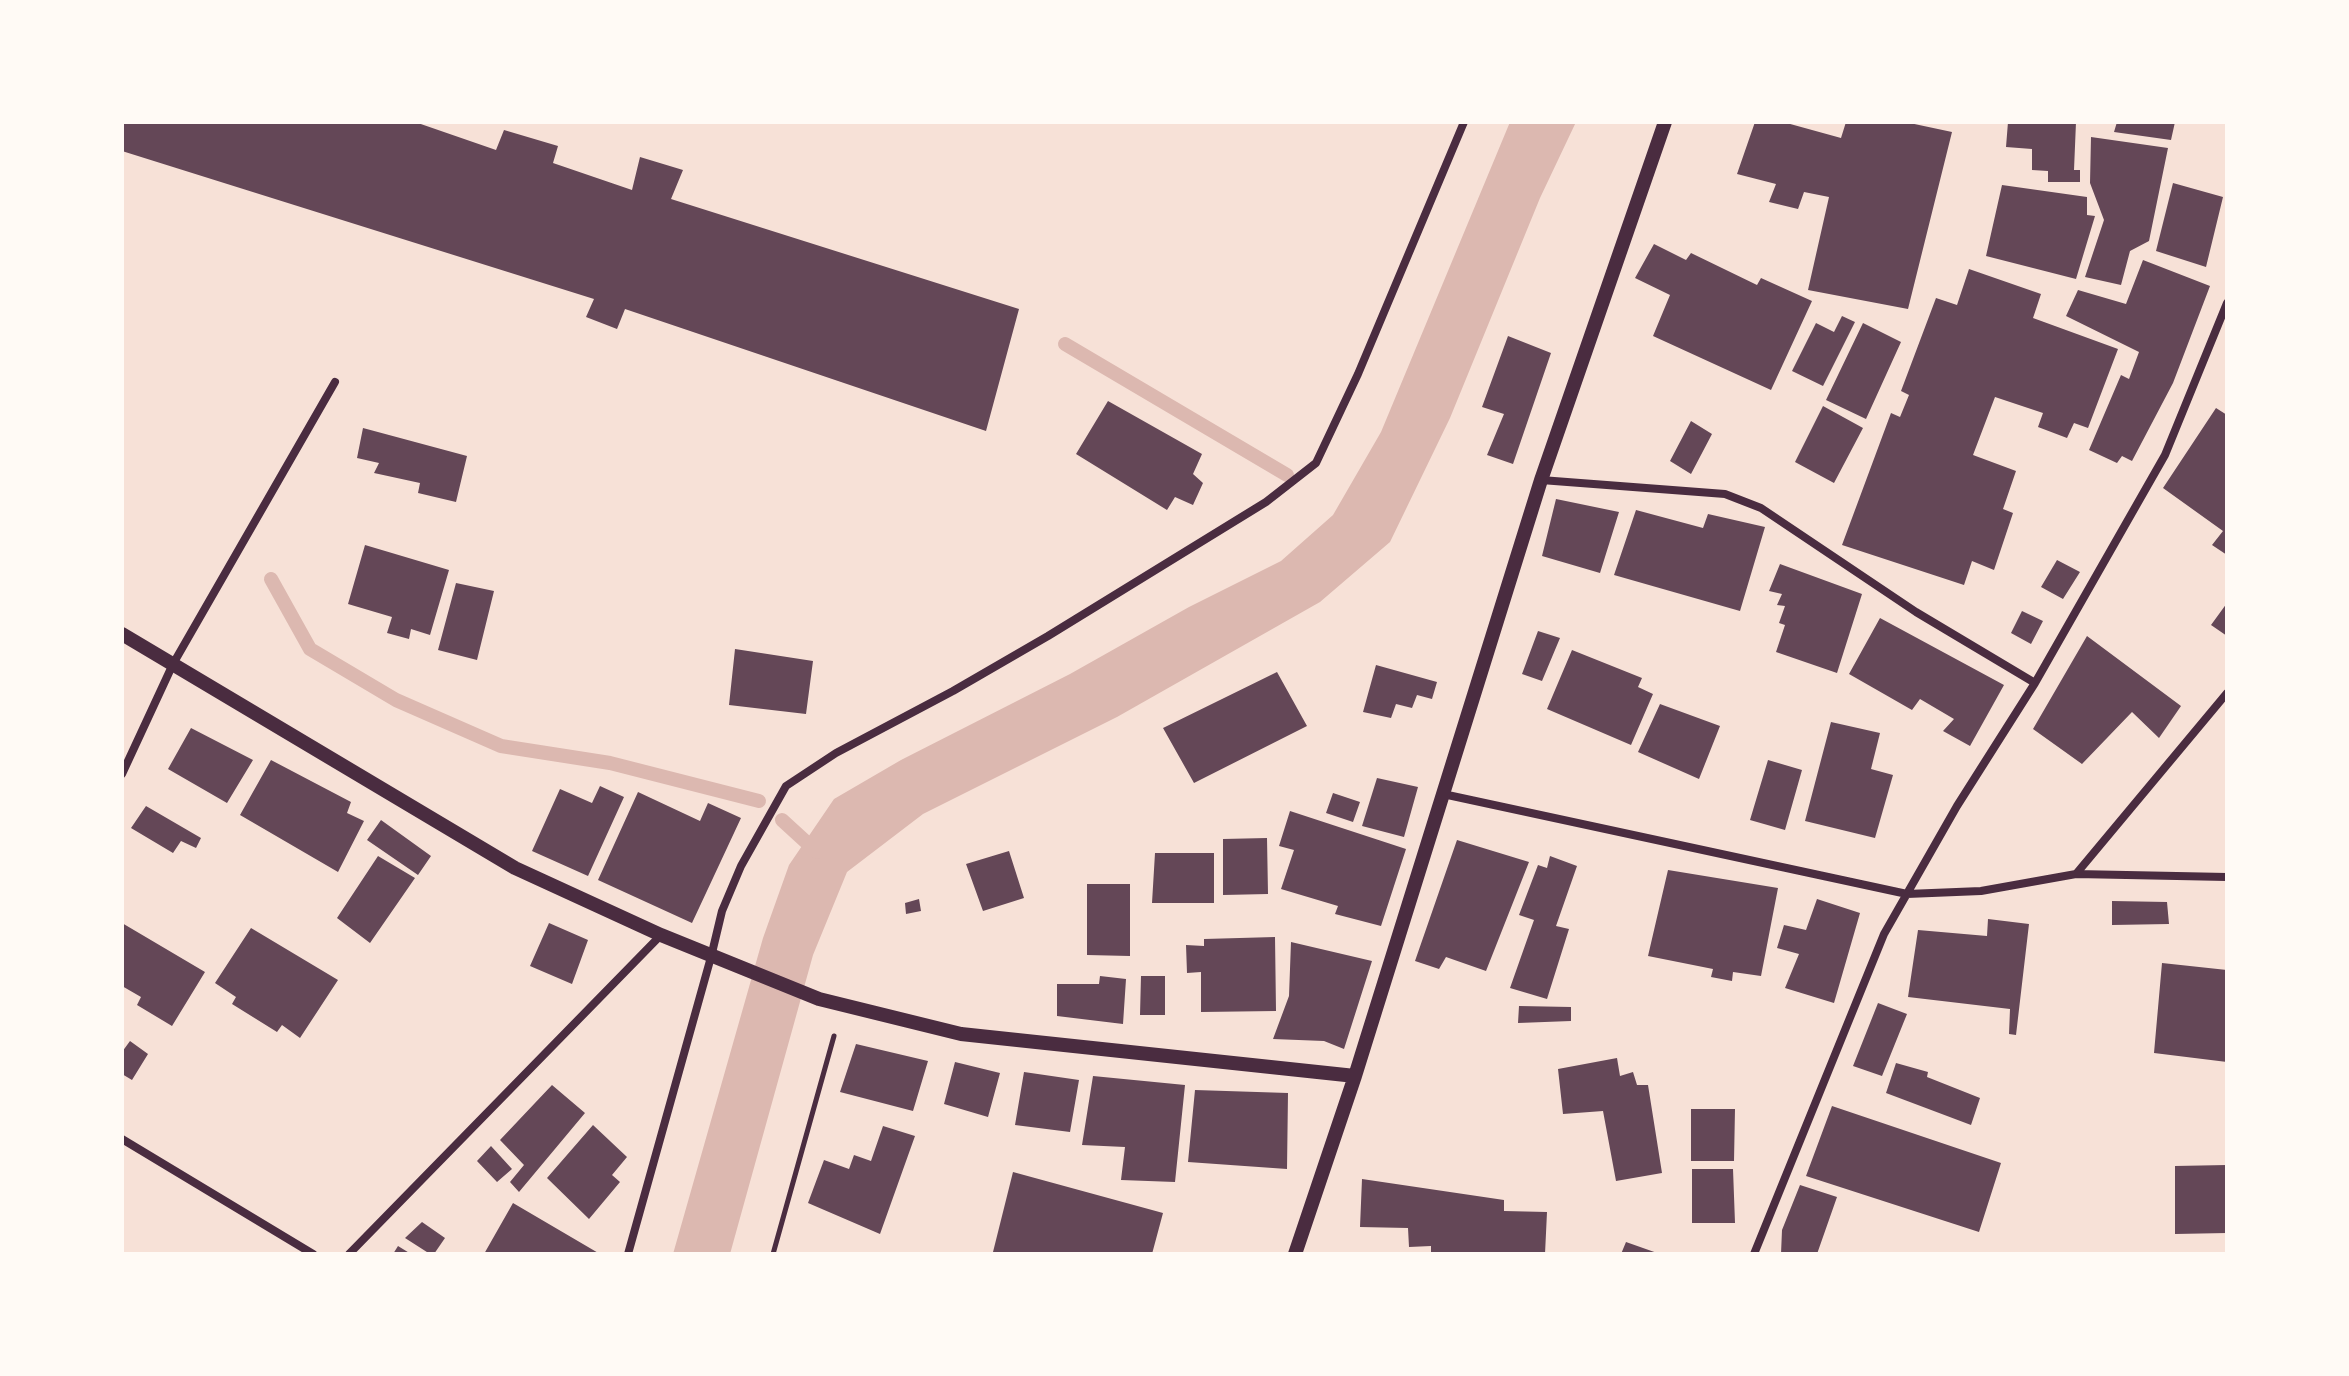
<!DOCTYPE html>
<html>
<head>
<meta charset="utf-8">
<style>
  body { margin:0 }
  #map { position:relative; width:2349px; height:1376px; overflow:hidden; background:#f7e1d7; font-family:Helvetica,sans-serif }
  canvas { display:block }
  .frame { position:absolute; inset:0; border:124px solid #fffaf5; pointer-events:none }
</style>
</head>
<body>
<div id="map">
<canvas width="2349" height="1376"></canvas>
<div class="frame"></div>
</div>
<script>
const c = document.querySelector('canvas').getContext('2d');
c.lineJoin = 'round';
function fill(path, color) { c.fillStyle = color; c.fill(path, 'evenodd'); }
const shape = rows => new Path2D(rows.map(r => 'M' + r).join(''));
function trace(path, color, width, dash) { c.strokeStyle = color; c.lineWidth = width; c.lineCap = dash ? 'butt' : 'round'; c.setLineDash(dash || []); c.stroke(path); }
const water = shape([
  [1510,122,1576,122,1540,198,1450,418,1390,542,1320,602,1117,717,923,814,847,872,813,955,730,1254,673,1254,763,938,789,865,834,799,901,760,1070,674,1189,607,1281,561,1333,515,1381,432]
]);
const stream = shape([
  [1065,344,1287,475],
  [271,579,310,649,396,700,501,746,610,763,759,801],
  [782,820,817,852]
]);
const building = shape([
  [122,122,415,122,496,150,504,130,558,146,553,163,632,190,640,157,683,170,671,199,1019,309,986,431,625,309,617,329,586,317,594,299,122,151],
  [1755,122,1783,122,1841,138,1846,122,1905,122,1952,132,1908,309,1808,290,1829,197,1804,192,1798,209,1769,202,1776,184,1737,174],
  [2008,122,2076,122,2074,170,2080,170,2080,182,2048,182,2048,171,2032,170,2032,149,2006,147],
  [2117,122,2175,122,2171,140,2114,132],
  [2091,137,2168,148,2149,241,2130,251,2121,285,2085,277,2104,220,2090,183],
  [2173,183,2223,197,2206,267,2156,251],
  [2002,185,2087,197,2087,215,2095,216,2076,279,1986,256],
  [1654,244,1686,260,1691,253,1757,285,1761,278,1812,301,1771,390,1653,336,1670,295,1635,278],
  [2143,260,2210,286,2173,383,2132,461,2122,456,2117,463,2089,450,2121,375,2129,379,2139,352,2066,316,2078,290,2126,304],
  [1969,269,2041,294,2033,318,2118,349,2088,428,2074,423,2067,438,2038,427,2043,413,1995,397,1973,455,2016,471,2003,509,2013,513,1994,570,1972,561,1964,585,1842,545,1891,413,1900,417,1909,395,1901,391,1936,298,1957,305],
  [1842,316,1855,322,1823,386,1792,371,1816,323,1834,332],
  [1863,323,1901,342,1866,419,1826,400],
  [1508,336,1551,353,1513,464,1487,455,1504,414,1482,407],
  [1108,401,1202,454,1193,474,1203,483,1193,505,1175,497,1167,510,1076,454],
  [1823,406,1863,428,1834,483,1795,462],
  [2216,408,2227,415,2227,555,2212,545,2223,531,2163,488],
  [1691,421,1712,434,1691,474,1670,461],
  [363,428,467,456,456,502,418,493,420,483,374,473,379,463,357,458],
  [1556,499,1619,512,1600,573,1542,556],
  [1636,510,1703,528,1708,514,1765,527,1740,611,1614,575],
  [365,545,449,570,430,635,411,629,409,639,387,633,392,617,348,604],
  [2057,560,2080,572,2063,599,2041,587],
  [1780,564,1862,594,1837,673,1776,652,1785,625,1779,623,1785,606,1777,605,1782,594,1769,591],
  [456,583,494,591,477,660,438,650],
  [2227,603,2227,636,2211,625],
  [2022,611,2043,621,2031,644,2011,633],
  [1880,618,2004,685,1970,746,1943,731,1954,719,1920,699,1912,710,1849,674],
  [1538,631,1560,638,1542,681,1522,674],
  [2087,636,2181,706,2159,738,2132,712,2082,764,2033,729],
  [735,649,813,661,806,714,729,705],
  [1572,650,1642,678,1638,687,1653,694,1631,745,1547,709],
  [1376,665,1437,682,1432,699,1417,695,1412,708,1396,704,1391,718,1363,712],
  [1277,672,1307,726,1194,783,1163,728],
  [1660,704,1720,726,1699,779,1638,752],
  [1831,722,1880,733,1871,769,1893,775,1875,838,1805,821],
  [191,728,253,760,227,803,168,769],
  [271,760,351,802,347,813,364,821,338,872,240,815],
  [1768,760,1802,770,1785,830,1750,820],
  [1377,778,1418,787,1404,837,1362,826],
  [600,786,624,797,588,876,532,851,560,789,592,803],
  [638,792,700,821,708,803,741,818,692,923,598,880],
  [1333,793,1360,802,1353,822,1326,813],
  [146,806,201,838,196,848,181,841,173,853,131,828],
  [1290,811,1406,849,1381,926,1335,914,1338,906,1281,889,1294,850,1279,846],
  [381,820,431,856,418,875,367,840],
  [1267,838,1268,894,1223,895,1223,839],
  [1457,840,1529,862,1486,971,1446,957,1439,969,1415,961],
  [1009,851,1024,898,983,911,966,864],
  [1155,853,1214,853,1214,903,1152,903],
  [378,856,415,878,370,943,337,918],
  [1550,856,1577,866,1556,926,1569,929,1547,999,1510,988,1534,920,1519,915,1538,865,1547,868],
  [1668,870,1778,888,1761,976,1733,972,1732,981,1711,977,1713,969,1648,956],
  [1087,884,1130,884,1130,956,1087,955],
  [919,899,921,911,906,914,905,903],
  [1817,899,1860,913,1834,1003,1785,988,1799,954,1777,948,1784,925,1806,930],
  [2112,901,2167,902,2169,924,2112,925],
  [1988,919,2029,924,2016,1035,2009,1034,2010,1009,1908,997,1918,930,1987,936],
  [122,923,205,972,172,1026,137,1005,141,997,122,986],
  [549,923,588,940,572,984,530,966],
  [251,928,338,980,300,1038,282,1025,277,1032,232,1004,236,997,215,983],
  [1275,937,1276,1011,1201,1012,1201,972,1187,973,1186,945,1204,946,1204,939],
  [1291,942,1372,961,1344,1049,1324,1041,1273,1039,1289,996],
  [2162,963,2227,970,2227,1062,2154,1053],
  [1100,976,1126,979,1123,1024,1057,1016,1057,984,1099,984],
  [1141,976,1165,976,1165,1015,1140,1015],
  [1878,1003,1907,1014,1882,1076,1853,1066],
  [1519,1006,1571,1007,1571,1021,1518,1023],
  [130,1041,148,1054,132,1080,122,1074,122,1052],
  [856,1044,928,1061,913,1111,840,1092],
  [1617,1058,1620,1076,1633,1072,1637,1085,1648,1085,1662,1173,1616,1181,1603,1111,1563,1114,1558,1069],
  [955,1062,1000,1073,988,1117,944,1104],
  [1896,1063,1928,1072,1927,1077,1980,1098,1971,1125,1886,1093],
  [1024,1072,1079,1080,1070,1132,1015,1125],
  [1093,1076,1185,1085,1175,1182,1121,1180,1125,1147,1082,1145],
  [552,1085,585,1113,519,1192,510,1182,524,1165,500,1140],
  [1195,1090,1288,1093,1287,1169,1188,1162],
  [1832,1106,2001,1163,1979,1232,1806,1176],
  [1691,1109,1735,1109,1734,1161,1691,1161],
  [593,1125,627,1157,612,1175,620,1182,589,1219,547,1178],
  [883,1126,915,1136,880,1234,808,1203,824,1160,849,1169,854,1155,871,1161],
  [491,1146,512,1169,497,1182,477,1161],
  [2227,1165,2227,1233,2175,1234,2175,1166],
  [1692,1169,1733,1169,1735,1223,1692,1223],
  [1013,1172,1163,1213,1152,1254,993,1252],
  [1362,1179,1504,1200,1504,1211,1547,1212,1545,1254,1431,1254,1431,1246,1409,1247,1408,1228,1360,1227],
  [1800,1185,1837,1197,1817,1254,1781,1254,1782,1230],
  [513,1203,600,1254,484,1254],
  [422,1222,445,1238,434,1254,430,1254,405,1238],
  [1626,1242,1660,1254,1621,1254],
  [398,1246,411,1254,393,1254]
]);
const path = shape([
  [773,1254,834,1036]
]);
const minor = shape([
  [1541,480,1725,494,1761,508,1916,612,2035,683],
  [122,774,173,664,335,382],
  [1443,794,1907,894,1981,891,2076,874,2227,877],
  [2076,874,2227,693],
  [122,1139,313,1254],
  [349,1254,661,935],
  [628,1254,711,957,722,911,741,866,786,786,836,753,953,691,1048,636,1266,502,1316,463,1358,374,1464,122],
  [1754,1254,1884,934,1957,806,2035,683,2165,455,2227,303]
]);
const tertiary = shape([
  [122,634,515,868,661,935,819,999,961,1034,1355,1076],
  [1295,1254,1355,1076,1541,480,1665,122]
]);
fill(water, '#dcb8b0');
trace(stream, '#dcb8b0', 14);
fill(building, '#644757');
trace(path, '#4a2c40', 5);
trace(minor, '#4a2c40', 8);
trace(tertiary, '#4a2c40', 14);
</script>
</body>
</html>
